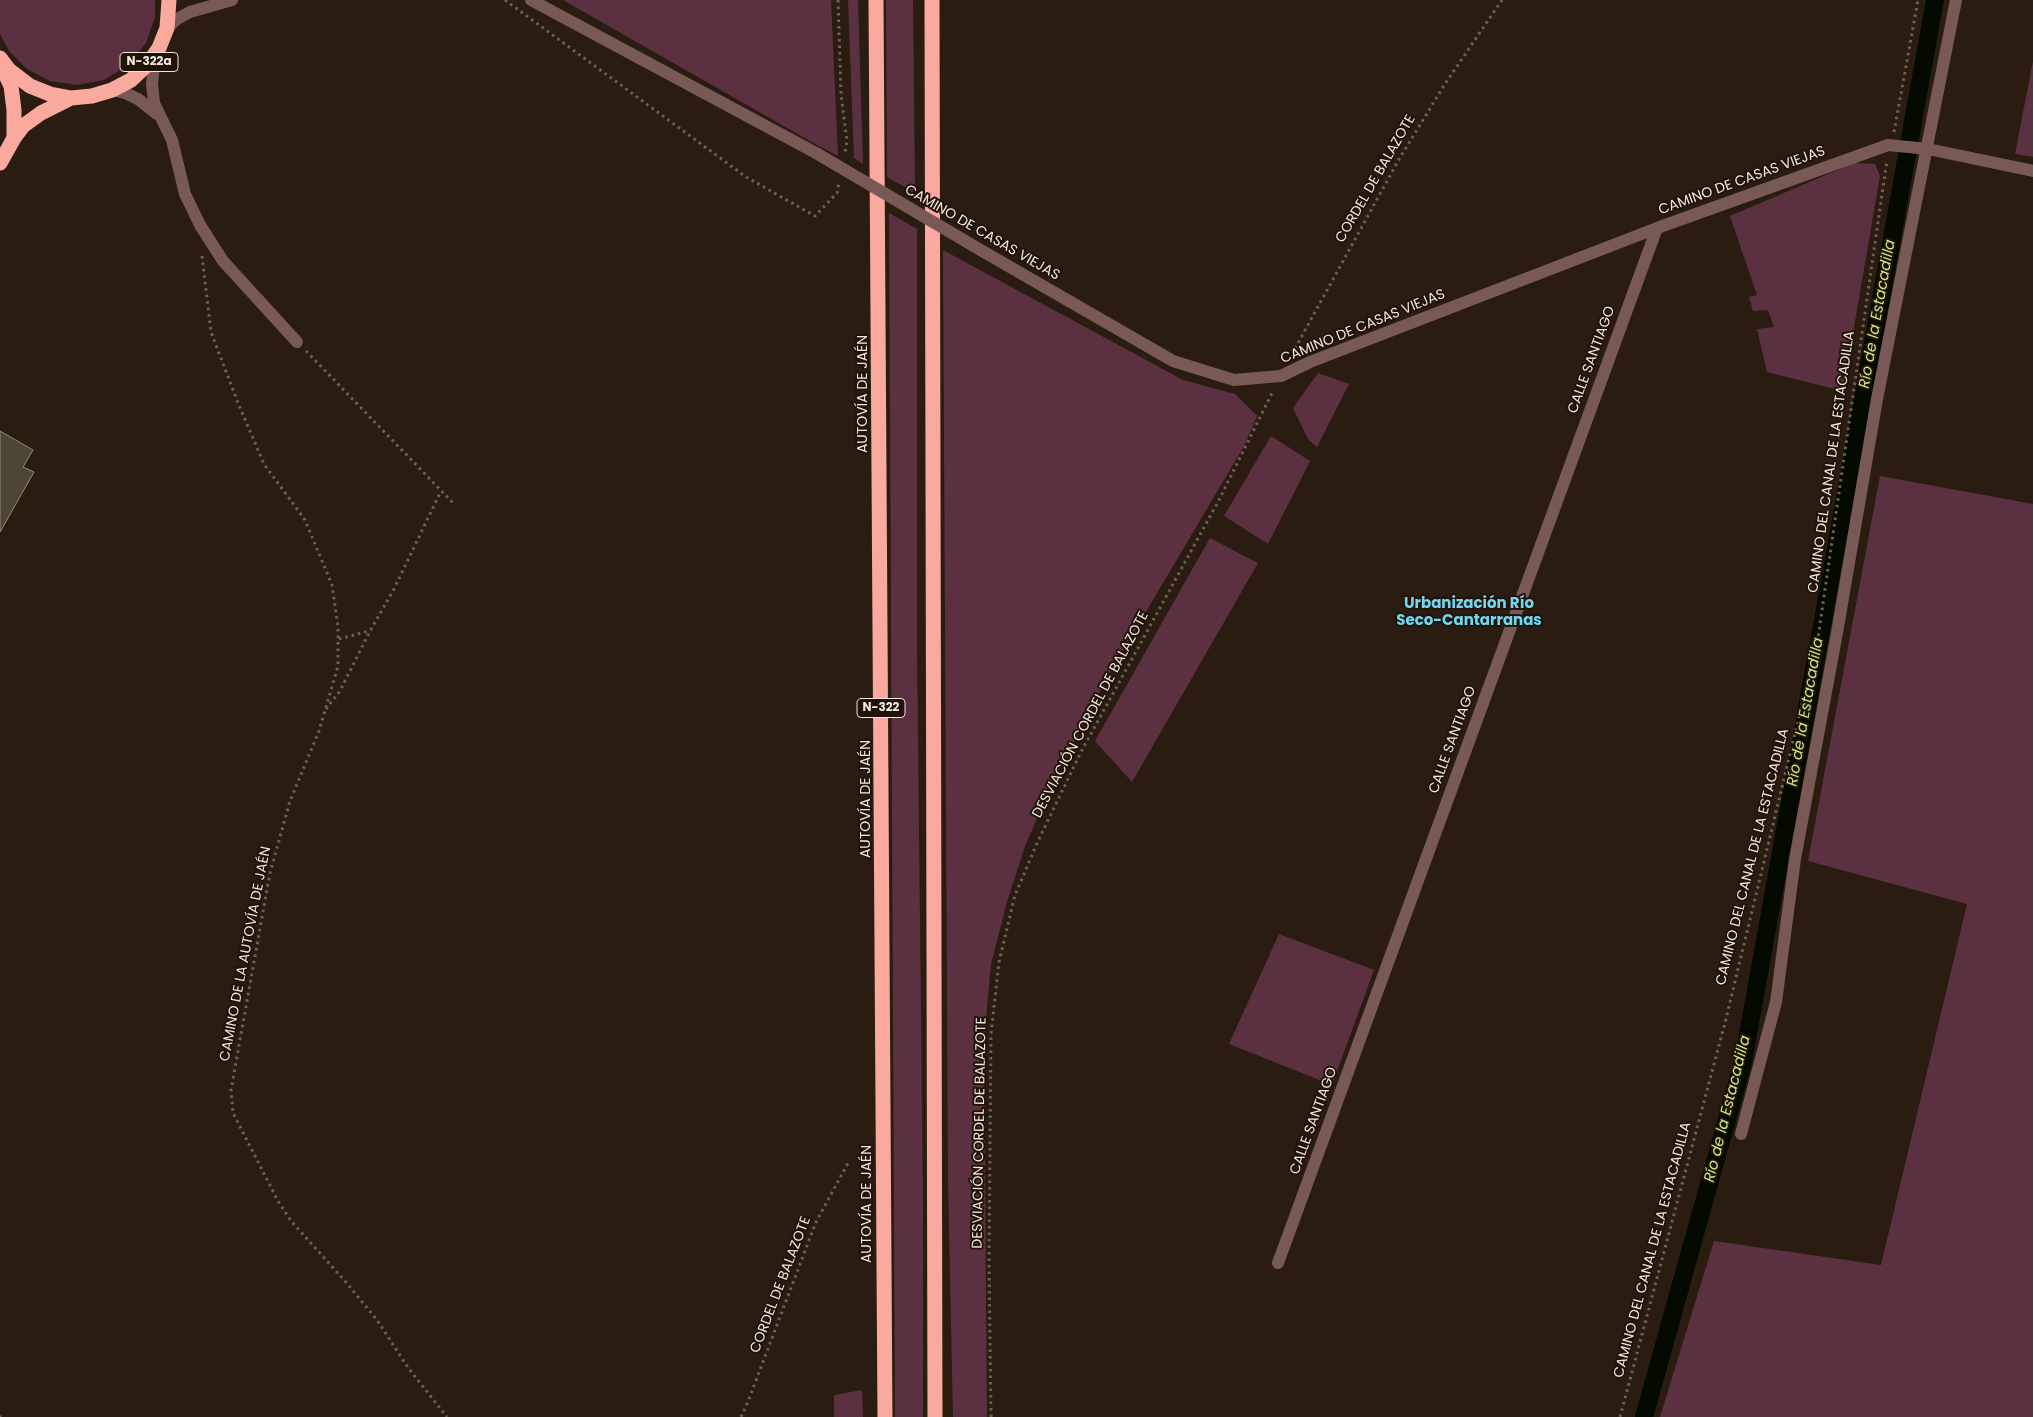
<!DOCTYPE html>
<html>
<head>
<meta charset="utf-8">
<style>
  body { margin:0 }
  canvas { display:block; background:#2a1c10 }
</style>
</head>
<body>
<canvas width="2033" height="1417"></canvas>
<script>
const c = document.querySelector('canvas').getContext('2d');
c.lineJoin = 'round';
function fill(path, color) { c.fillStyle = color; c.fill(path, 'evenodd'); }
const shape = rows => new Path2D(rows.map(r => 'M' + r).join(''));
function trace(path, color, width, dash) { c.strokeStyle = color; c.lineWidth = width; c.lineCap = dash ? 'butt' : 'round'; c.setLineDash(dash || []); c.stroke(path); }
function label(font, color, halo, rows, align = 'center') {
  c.font = font + ' Poppins,sans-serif'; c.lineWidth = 4; c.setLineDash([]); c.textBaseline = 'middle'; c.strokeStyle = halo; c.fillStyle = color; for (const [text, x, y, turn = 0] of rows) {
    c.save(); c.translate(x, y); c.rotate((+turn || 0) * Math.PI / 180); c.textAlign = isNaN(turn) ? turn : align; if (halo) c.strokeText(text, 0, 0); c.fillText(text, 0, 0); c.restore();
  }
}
const green = shape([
  [0,0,155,0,155,17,146,43,128,65,104,80,77,85,50,81,27,69,9,51,0,34],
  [563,0,831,0,838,156,817,145],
  [848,0,858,0,863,164,854,158],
  [886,0,913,0,915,193,887,177],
  [2033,61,2033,157,2015,154],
  [1854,163,1875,164,1880,176,1843,391,1767,372,1757,329,1774,327,1768,310,1753,311,1749,297,1757,295,1730,216],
  [889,213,917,229,917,643,923,1205,923,1417,895,1417],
  [943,250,1183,380,1235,394,1257,416,1244,446,1108,676,1054,780,1025,846,1007,902,991,964,984,1040,987,1417,953,1417,948,1179],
  [1318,373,1349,384,1317,447,1308,439,1293,408],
  [1271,436,1310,461,1268,544,1224,516],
  [1880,476,2033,504,2033,1417,1660,1417,1714,1241,1881,1265,1967,904,1808,861],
  [1210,538,1258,563,1132,782,1095,741],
  [1279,934,1374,970,1332,1085,1229,1044],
  [862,1390,863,1417,834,1417,834,1395]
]);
const canal = shape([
  [1644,1417,1743,1062,1935,0]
]);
const building = shape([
  [0,431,33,450,23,467,34,472,0,532,0,431]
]);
const path = shape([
  [505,0,746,177,815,216,837,193,839,182],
  [838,0,841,94,847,141,845,153],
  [1894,132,1918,0],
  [202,256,211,332,238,403,264,464,305,520,332,585,338,627,338,666,319,731,290,801,270,873,231,1090,233,1113,278,1201,291,1221,345,1281,377,1320,409,1369,447,1417],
  [306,351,455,505],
  [1292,354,1398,161,1445,84,1502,0],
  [339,639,369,631],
  [326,709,340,691,370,631,393,591,441,491],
  [0,1416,1,1417],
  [741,1417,747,1404,816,1222,848,1163],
  [991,1417,989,1261,991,1034,999,962,1015,895,1038,841,1081,752,1219,500,1273,391],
  [1620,1417,1725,1023,1818,638,1887,160]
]);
const street = shape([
  [531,0,816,153],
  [167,28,177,19,190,12,232,0],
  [155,55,152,84,154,103,172,140,185,194,200,225,223,261,297,342],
  [112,90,125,93,138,99,157,114],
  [984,252,1173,361,1234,380,1281,376,1310,362,1657,228,1888,145,1928,149,2033,171],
  [1741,1134,1776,1002,1795,859,1837,633,1877,399,1956,0],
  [1278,1263,1657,228]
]);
const highway = shape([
  [876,0,885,1417],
  [932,0,935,1417],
  [0,58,9,70,30,86,50,94,71,98,92,96,112,90,131,80,147,65,159,48,167,28,169,0],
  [2,67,11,86,14,110,14,138],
  [0,163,14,138,23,126,41,113,71,98]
]);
const streetBridge = shape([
  [816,153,984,252]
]);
const shields = [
  [149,62,58],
  [881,708,48]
];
const shieldNames = [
  ["N-322a",149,62],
  ["N-322",881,708]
];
const streetNames = [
  ["CORDEL DE BALAZOTE",1376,179,-60],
  ["CAMINO DE CASAS VIEJAS",1742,181,-20],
  ["CAMINO DE CASAS VIEJAS",982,233,30],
  ["CAMINO DE CASAS VIEJAS",1363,327,-22],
  ["CALLE SANTIAGO",1592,360,-70],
  ["AUTOVÍA DE JAÉN",863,394,-90],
  ["CAMINO DEL CANAL DE LA ESTACADILLA",1832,462,-82],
  ["DESVIACIÓN CORDEL DE BALAZOTE",1091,715,-62],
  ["CALLE SANTIAGO",1453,740,-70],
  ["AUTOVÍA DE JAÉN",866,799,-90],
  ["CAMINO DEL CANAL DE LA ESTACADILLA",1753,857,-76],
  ["CAMINO DE LA AUTOVÍA DE JAÉN",246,954,-79],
  ["CALLE SANTIAGO",1314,1121,-70],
  ["DESVIACIÓN CORDEL DE BALAZOTE",980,1133,-89],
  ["AUTOVÍA DE JAÉN",867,1204,-90],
  ["CAMINO DEL CANAL DE LA ESTACADILLA",1653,1250,-75],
  ["CORDEL DE BALAZOTE",781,1285,-69]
];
const waterNames = [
  ["Río de la Estacadilla",1878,314,-80],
  ["Río de la Estacadilla",1806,712,-80],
  ["Río de la Estacadilla",1728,1109,-76]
];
const neighbourhoodNames = [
  ["Urbanización Río",1469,604],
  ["Seco-Cantarranas",1469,621]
];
fill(green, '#5b3141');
trace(canal, '#050a00', 18);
fill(building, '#4d4634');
trace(building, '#938c77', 1);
trace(path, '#6e6257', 3, [2.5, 4]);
trace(street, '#795955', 12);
trace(highway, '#f9a99e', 15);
trace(streetBridge, '#795955', 12);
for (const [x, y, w] of shields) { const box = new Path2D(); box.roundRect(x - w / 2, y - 9.5, w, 19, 4); c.fillStyle = '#211308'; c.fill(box); trace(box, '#f1e7df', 1); }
label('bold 12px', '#f1e7df', null, shieldNames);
label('14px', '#f1e7df', '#211308', streetNames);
label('italic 15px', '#cbe786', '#211308', waterNames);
label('bold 15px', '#71d6ef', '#211308', neighbourhoodNames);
</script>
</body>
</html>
